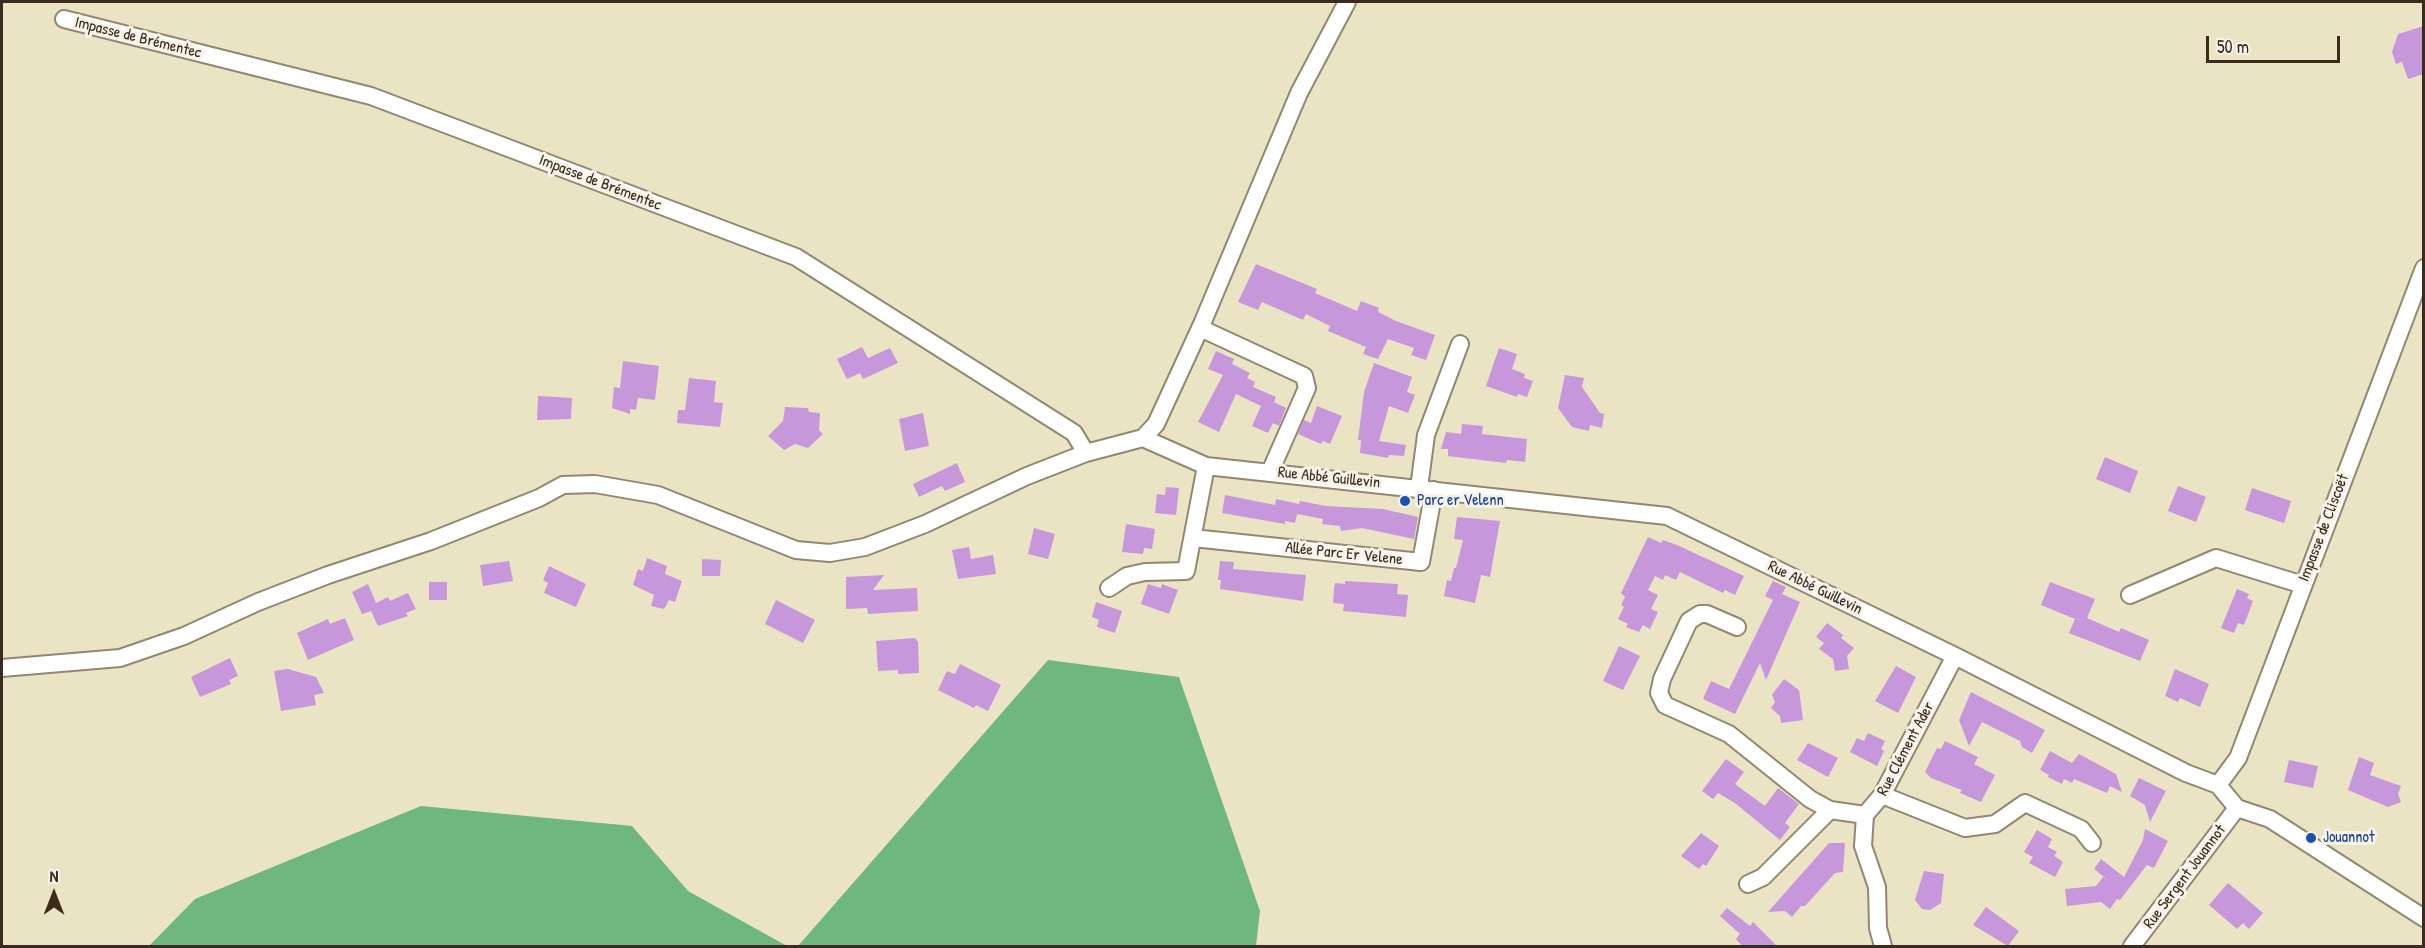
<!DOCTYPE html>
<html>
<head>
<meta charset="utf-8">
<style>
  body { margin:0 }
  #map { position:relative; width:2425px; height:948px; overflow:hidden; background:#ebe4c4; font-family:"Patrick Hand",sans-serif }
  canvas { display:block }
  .frame { position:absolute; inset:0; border:3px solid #3b2a1e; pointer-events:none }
  .north { position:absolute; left:24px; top:864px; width:60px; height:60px; -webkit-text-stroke:4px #f7f3e8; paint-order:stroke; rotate:0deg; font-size:16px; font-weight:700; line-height:24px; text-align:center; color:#3b2a1e }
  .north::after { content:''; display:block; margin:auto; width:21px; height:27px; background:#3b2a1e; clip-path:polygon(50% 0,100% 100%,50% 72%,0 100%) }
  .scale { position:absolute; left:2206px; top:36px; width:134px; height:27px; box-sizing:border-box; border:3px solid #3b2a1e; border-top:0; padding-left:8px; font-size:18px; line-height:21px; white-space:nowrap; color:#3b2a1e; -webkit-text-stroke:4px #f7f3e8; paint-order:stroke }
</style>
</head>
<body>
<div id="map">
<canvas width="2425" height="948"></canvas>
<div class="frame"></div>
<div class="north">N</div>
<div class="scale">50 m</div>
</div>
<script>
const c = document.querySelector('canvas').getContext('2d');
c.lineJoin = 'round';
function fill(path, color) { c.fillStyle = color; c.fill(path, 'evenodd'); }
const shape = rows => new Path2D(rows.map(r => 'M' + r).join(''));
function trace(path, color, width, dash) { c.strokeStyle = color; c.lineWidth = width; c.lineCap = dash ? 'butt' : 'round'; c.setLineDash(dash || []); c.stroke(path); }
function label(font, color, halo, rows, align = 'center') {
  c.font = font + ' "Patrick Hand",sans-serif'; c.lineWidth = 6; c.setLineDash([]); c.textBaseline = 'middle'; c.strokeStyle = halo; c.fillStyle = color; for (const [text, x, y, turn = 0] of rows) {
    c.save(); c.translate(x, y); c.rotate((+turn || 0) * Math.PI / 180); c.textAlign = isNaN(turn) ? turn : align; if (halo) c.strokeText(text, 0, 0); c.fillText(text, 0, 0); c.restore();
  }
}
const forest = shape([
  [1048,660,1179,677,1260,911,1256,946,798,946],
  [421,806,632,826,688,891,787,946,149,946,195,899]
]);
const building = shape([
  [2424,26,2424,74,2408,79,2402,62,2396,64,2392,52,2398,34],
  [1256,264,1317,289,1315,293,1357,311,1361,301,1379,308,1378,312,1396,321,1435,335,1426,360,1411,355,1414,348,1388,339,1378,359,1363,354,1366,347,1328,331,1330,326,1306,314,1303,320,1262,302,1258,310,1238,302],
  [862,347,868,358,890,348,898,363,863,379,860,373,847,379,837,359],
  [1499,348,1517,354,1512,369,1525,374,1524,378,1533,381,1527,397,1518,394,1517,397,1486,386],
  [1216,351,1234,359,1232,364,1250,373,1247,378,1255,382,1253,387,1276,397,1274,402,1286,408,1279,426,1273,423,1268,433,1252,426,1261,406,1236,394,1219,432,1198,422,1223,375,1208,369],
  [623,361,659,366,655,400,638,398,636,410,630,409,630,414,612,408,614,387,620,388],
  [1374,363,1412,377,1407,392,1415,395,1408,413,1389,406,1379,441,1406,445,1404,456,1389,455,1388,458,1360,453,1361,440,1358,440,1364,392],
  [1565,375,1584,378,1582,387,1600,413,1604,414,1602,428,1590,425,1589,431,1572,427,1558,408],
  [689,378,716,381,714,402,723,403,720,427,677,423,678,410,685,410],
  [538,396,572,398,571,419,537,420],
  [1317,406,1342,416,1330,444,1323,441,1321,444,1298,434,1304,420,1311,423],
  [785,407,808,408,809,412,820,413,819,430,823,434,808,448,795,444,784,450,768,436,783,421],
  [923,413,929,446,905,451,899,419],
  [1462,424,1483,426,1482,434,1527,439,1525,462,1507,460,1506,463,1448,456,1448,449,1441,449,1446,432,1461,434],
  [2105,457,2138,471,2130,493,2096,479],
  [957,463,965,482,945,491,942,486,919,497,913,484],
  [2178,486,2206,497,2196,522,2168,511],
  [1166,487,1179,488,1176,515,1155,513,1157,494,1165,495],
  [2252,488,2291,501,2284,523,2245,510],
  [1225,495,1275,505,1276,499,1299,504,1300,501,1326,506,1383,509,1418,517,1414,539,1362,528,1341,531,1340,526,1322,524,1323,519,1297,514,1298,510,1295,523,1285,521,1285,524,1222,513],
  [1457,517,1500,521,1490,577,1481,575,1475,603,1444,596,1447,580,1451,581,1454,568,1456,568,1463,540,1454,539],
  [1126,524,1155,529,1152,549,1144,548,1143,554,1122,552],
  [1034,528,1055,534,1048,559,1028,554],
  [1648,537,1661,543,1663,540,1677,545,1744,576,1735,595,1725,590,1723,593,1680,572,1676,580,1665,575,1663,580,1655,576,1648,590,1658,595,1651,609,1658,612,1650,629,1643,625,1639,632,1626,627,1628,624,1618,619,1624,607,1621,605,1625,597,1621,593],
  [969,547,971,559,993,555,996,574,958,579,952,550],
  [647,558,667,566,665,574,682,581,675,602,669,600,664,609,651,606,654,595,633,585,638,569,643,571],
  [702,559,721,560,720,576,702,576],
  [509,561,513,581,483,586,480,565],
  [1220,561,1234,562,1233,569,1306,575,1303,601,1220,589,1221,580,1218,580],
  [549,566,586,584,576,607,544,593,548,583,543,580],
  [884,575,873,590,917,588,918,611,868,614,867,608,846,609,846,577],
  [1345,581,1398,584,1397,594,1408,595,1406,617,1343,611,1344,604,1333,603,1334,588,1335,583,1345,584],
  [1773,581,1786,587,1782,594,1800,602,1766,680,1760,663,1735,714,1703,699,1711,681,1729,689,1773,600,1765,596],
  [429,582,447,582,447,600,429,600],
  [2050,582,2095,599,2087,618,2119,632,2121,628,2149,640,2140,661,2069,633,2075,619,2041,605],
  [368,584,376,603,388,597,390,601,408,593,416,609,406,613,408,616,378,626,371,611,362,614,352,592],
  [1148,584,1161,588,1162,584,1178,590,1169,614,1141,604],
  [2237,589,2249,594,2247,598,2253,601,2244,625,2238,623,2234,633,2221,628],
  [776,600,815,620,803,643,765,624],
  [1096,602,1122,611,1115,633,1097,627,1099,620,1092,617],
  [345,618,354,640,308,660,297,633,328,619,330,624],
  [1827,623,1843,635,1841,638,1854,648,1847,656,1849,669,1835,671,1833,659,1819,649,1824,643,1816,637],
  [915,638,918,642,919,673,898,674,898,670,878,671,876,641],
  [1619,646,1640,656,1623,690,1603,681],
  [230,658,238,676,229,680,231,684,200,697,191,677],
  [960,664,1001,685,988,711,976,705,974,708,938,690,947,671,955,674],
  [1896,666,1916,677,1898,713,1875,701],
  [288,669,316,677,324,693,314,695,316,705,281,711,274,671],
  [2175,669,2209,684,2200,707,2180,698,2178,702,2165,696],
  [1784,679,1799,690,1803,720,1781,723,1780,716,1771,708,1775,702,1772,695],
  [1971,692,2045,730,2032,753,2022,747,2020,741,1982,722,1969,746,1959,720],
  [1868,733,1885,741,1881,749,1884,751,1877,766,1850,752,1857,738,1864,741],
  [1945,741,1978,757,1974,764,1995,775,1981,802,1960,793,1962,790,1931,778,1925,772,1937,748,1941,749],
  [1808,743,1838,758,1828,777,1797,760],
  [2050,751,2072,763,2079,754,2116,774,2122,792,2110,786,2107,793,2074,779,2072,783,2064,779,2062,784,2048,777,2049,775,2040,770],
  [2359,757,2374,763,2370,775,2401,786,2398,794,2401,802,2388,807,2348,790],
  [1726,759,1744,772,1735,784,1765,806,1778,788,1799,804,1785,823,1790,827,1780,840,1735,803,1718,793,1713,799,1702,791],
  [2289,760,2318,766,2313,788,2284,782],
  [2139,778,2166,791,2150,822,2145,805,2130,796],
  [2145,829,2168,841,2154,868,2147,865,2120,900,2117,899,2110,909,2101,902,2067,906,2065,889,2096,886,2103,877,2109,881,2094,869,2101,859,2124,877,2143,840],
  [2037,830,2052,839,2048,847,2057,852,2054,856,2063,862,2055,877,2029,863,2033,857,2024,852],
  [1701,833,1719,846,1706,866,1703,864,1699,869,1681,856],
  [1829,843,1845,843,1843,872,1835,873,1805,906,1801,906,1792,917,1785,911,1768,912],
  [1924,871,1944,874,1941,903,1930,910,1922,909,1915,900],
  [2228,883,2263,913,2249,929,2243,923,2237,929,2209,905],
  [1986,907,2019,931,2008,946,1973,925],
  [1727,908,1750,926,1753,922,1777,946,1742,946,1736,939,1740,934,1720,916]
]);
const minor = shape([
  [64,19,371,96,796,257,1074,433,1086,453],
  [1200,328,1304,376,1307,388,1270,472],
  [1143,438,1206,466,1667,516,1955,656,2186,773,2218,785,2237,808,2270,819,2424,918],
  [1419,488,1426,435,1460,344],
  [1193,538,1421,562,1434,490],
  [1109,588,1127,576,1145,572,1186,571,1206,466],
  [2130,595,2216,558,2303,585],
  [1737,627,1707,614,1700,614,1689,621,1662,679,1659,693,1665,705,1729,734,1810,799,1830,810,1865,815],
  [2,668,120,658,184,636,258,602,328,575,431,541,539,498,563,485,595,484,658,495,796,550,830,553,865,547,925,524,1027,476,1086,453,1143,438,1156,424,1202,324,1299,93,1347,2],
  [2218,785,2238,758,2424,268],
  [1882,795,1965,828,1995,824,2025,803,2081,829,2092,843],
  [1748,884,1763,877,1830,810],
  [1883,946,1878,928,1877,887,1863,846,1865,815,1882,795,1955,656],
  [2132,946,2237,808]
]);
const markers = [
  [1405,501,6,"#1a4fb4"],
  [2311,838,6,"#1a4fb4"]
];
const streetNames = [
  ["Impasse de Brémentec",138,38,14],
  ["Impasse de Brémentec",600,183,21],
  ["Rue Abbé Guillevin",1329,478,6],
  ["Impasse de Cliscoët",2324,528,-69],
  ["Allée Parc Er Velene",1344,554,6],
  ["Rue Abbé Guillevin",1815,588,26],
  ["Rue Clément Ader",1906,749,-62],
  ["Rue Sergent Jouannot",2185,877,-53]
];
const transitNames = [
  ["Parc er Velenn",1417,501],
  ["Jouannot",2323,838]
];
fill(forest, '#6eb77e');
fill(building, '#c697db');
trace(minor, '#938771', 20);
trace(minor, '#fff', 16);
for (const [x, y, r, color] of markers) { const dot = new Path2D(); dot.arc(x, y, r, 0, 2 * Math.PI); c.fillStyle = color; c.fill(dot); trace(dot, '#f7f3e8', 2); }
label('16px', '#3b2a1e', '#f7f3e8', streetNames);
label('16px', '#164399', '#f7f3e8', transitNames, 'left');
</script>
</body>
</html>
